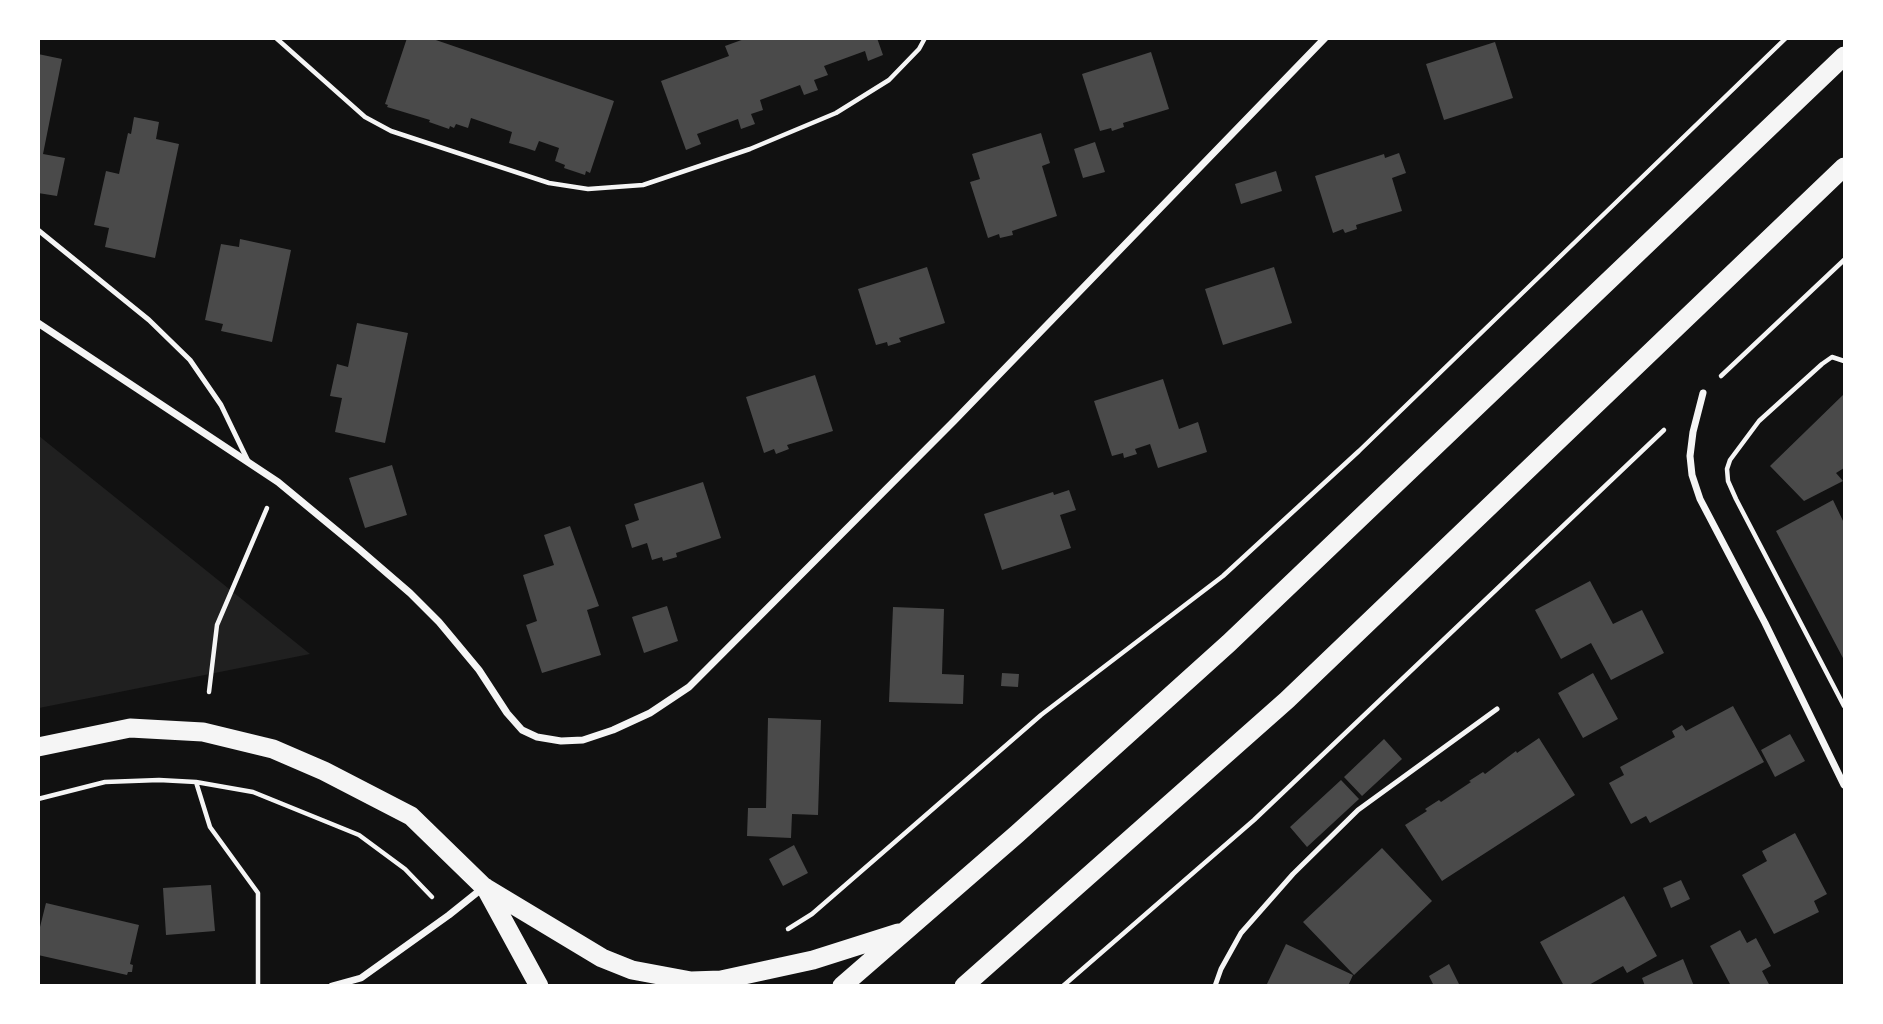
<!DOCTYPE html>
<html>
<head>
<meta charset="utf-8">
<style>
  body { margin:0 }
  #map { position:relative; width:1883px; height:1024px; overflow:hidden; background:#111; font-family:Helvetica,sans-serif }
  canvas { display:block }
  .frame { position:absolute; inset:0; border:40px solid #fff; pointer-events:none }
</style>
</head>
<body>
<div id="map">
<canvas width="1883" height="1024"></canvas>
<div class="frame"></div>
</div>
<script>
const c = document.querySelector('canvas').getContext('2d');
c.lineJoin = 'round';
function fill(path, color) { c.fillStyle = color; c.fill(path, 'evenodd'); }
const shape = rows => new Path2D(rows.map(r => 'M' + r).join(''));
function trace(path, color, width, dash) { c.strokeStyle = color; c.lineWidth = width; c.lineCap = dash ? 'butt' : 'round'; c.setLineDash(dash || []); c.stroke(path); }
const green = shape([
  [39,436,310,654,39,708]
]);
const building = shape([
  [407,38,430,38,614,101,590,173,586,171,585,175,564,168,565,165,555,161,559,148,539,141,535,151,526,148,509,143,512,132,471,118,468,128,456,124,454,128,450,126,449,129,429,122,430,120,387,107,388,105,385,104],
  [747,38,877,38,883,55,868,61,865,51,824,66,828,75,814,80,818,90,804,95,800,85,760,100,763,110,751,114,755,124,741,129,738,119,697,134,701,144,686,150,661,81,729,56,725,46],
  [1495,42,1513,98,1444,120,1426,64],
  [1151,52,1169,109,1123,123,1124,127,1112,131,1111,128,1100,131,1082,74],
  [38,54,62,59,43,154,65,158,57,196,38,193],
  [134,117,159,122,156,139,179,144,155,258,105,247,109,228,94,225,106,171,119,174,128,133,131,134],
  [1041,133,1050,163,1042,166,1057,216,1012,231,1013,235,1000,238,999,234,988,238,970,182,980,179,972,154],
  [1095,142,1105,172,1083,178,1074,149],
  [1399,153,1406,173,1392,178,1402,211,1356,225,1357,229,1345,233,1343,229,1333,233,1315,176,1384,154,1385,158],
  [1276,171,1282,191,1241,204,1235,184],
  [240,239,291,250,272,342,221,331,223,324,205,320,221,244,239,247],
  [927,267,945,323,899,338,901,342,888,346,887,342,876,345,858,289],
  [1274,267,1292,323,1223,345,1205,289],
  [357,323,408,333,385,443,335,432,342,398,330,396,337,364,348,367],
  [815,375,833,431,787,445,789,449,776,454,774,449,764,453,746,397],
  [1163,379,1179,429,1198,422,1207,452,1158,468,1150,444,1135,449,1137,454,1124,458,1123,453,1112,456,1094,401],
  [1844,394,1844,468,1836,473,1843,481,1804,501,1770,466],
  [392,465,407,515,365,528,349,478],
  [703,482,721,538,676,553,677,557,663,561,662,557,652,560,647,543,632,548,625,525,639,520,634,504],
  [1069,490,1076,510,1060,515,1071,548,1002,570,984,514,1053,492,1054,495],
  [1833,500,1844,523,1844,660,1776,531],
  [570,526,599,606,587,610,601,655,542,673,526,625,537,621,523,575,554,565,544,535],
  [1590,581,1613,624,1642,610,1664,653,1611,680,1591,643,1561,659,1535,610],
  [667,606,678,641,644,653,632,617],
  [893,607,944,609,942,674,964,675,963,704,889,702],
  [1002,673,1019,674,1018,687,1001,686],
  [1593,673,1618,719,1583,738,1558,693],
  [1733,706,1764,762,1650,823,1646,816,1631,824,1609,783,1624,775,1620,767,1675,737,1672,731,1682,725,1686,731],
  [768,718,821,720,818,815,792,814,791,838,747,836,748,808,766,808],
  [1790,734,1805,761,1775,777,1761,750],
  [1539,738,1575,795,1442,881,1405,825,1427,811,1425,809,1439,800,1441,802,1471,782,1469,781,1483,772,1485,774,1516,751,1517,753],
  [1384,739,1402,759,1362,796,1344,777],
  [1341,780,1359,799,1307,847,1290,827],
  [1795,833,1827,894,1814,901,1819,912,1774,934,1742,875,1767,861,1762,851],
  [794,845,808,873,783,886,769,859],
  [1382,848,1432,901,1354,975,1303,922],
  [1681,880,1690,899,1671,908,1663,888],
  [211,885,215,931,166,935,163,888],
  [1624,896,1657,956,1627,973,1623,966,1587,986,1564,986,1540,942],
  [46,903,139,925,130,964,133,965,132,972,128,972,127,975,38,955,38,935],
  [1740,930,1747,943,1756,938,1771,966,1762,971,1770,986,1731,986,1710,946],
  [1286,944,1353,975,1348,986,1266,986],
  [1683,959,1694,986,1645,986,1642,978],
  [1449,964,1460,986,1434,986,1429,976]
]);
const path = shape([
  [276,38,365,117,391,131,549,183,588,189,643,185,750,149,836,113,889,80,919,49,925,38],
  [1844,361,1832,357,1822,364,1759,421,1730,460,1727,469,1728,481,1736,499,1844,706],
  [1721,376,1844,260],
  [209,692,217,625,267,508],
  [196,782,210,827,258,893,258,986],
  [38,799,105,782,159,780,196,782,253,792,359,835,405,869,432,897],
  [788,929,812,914,1041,715,1223,576,1359,451,1786,38],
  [1063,986,1254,820,1664,430]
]);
const service = shape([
  [38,230,149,320,190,360,221,405,248,461],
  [1215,986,1221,969,1241,933,1293,874,1358,810,1497,709]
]);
const minor = shape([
  [38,323,278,482,359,549,410,593,439,622,479,670,507,713,522,730,537,737,561,741,583,740,613,730,650,713,689,687,954,421,1325,38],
  [1703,393,1693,432,1690,456,1692,475,1700,499,1765,623,1844,785],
  [332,986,361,978,449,915,484,887]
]);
const trunk = shape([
  [38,747,130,728,203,732,273,749,324,771,411,816,484,887,602,958,632,970,691,981,721,980,813,960,898,933],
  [485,887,539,986],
  [842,986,1017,834,1229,643,1844,56],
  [964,986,1287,700,1844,167]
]);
fill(green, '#202020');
fill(building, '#4a4a4a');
trace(path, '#f5f5f5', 4.5);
trace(service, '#f5f5f5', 5);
trace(minor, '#f5f5f5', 7);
trace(trunk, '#f5f5f5', 19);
</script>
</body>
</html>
